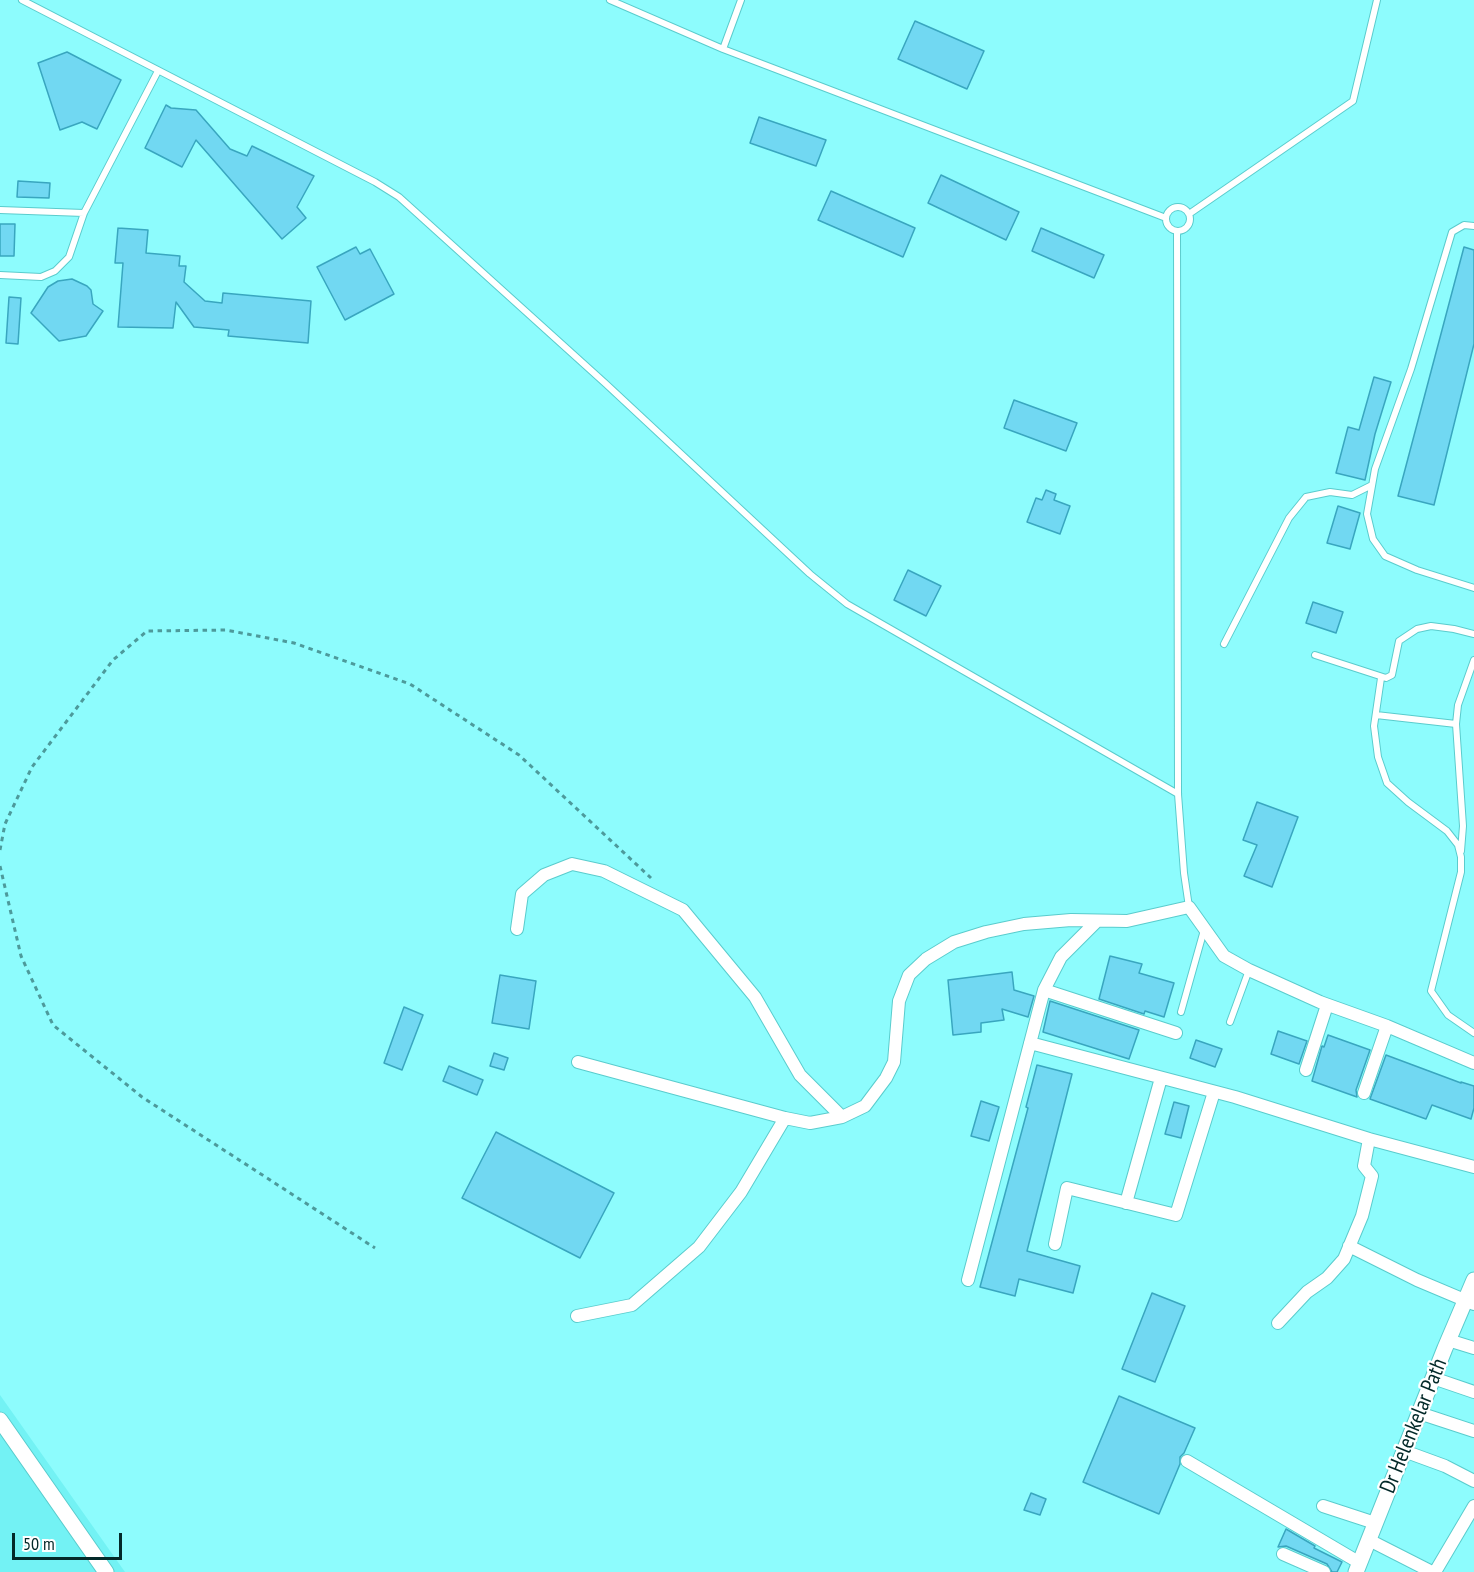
<!DOCTYPE html>
<html>
<head>
<meta charset="utf-8">
<style>
  body { margin:0 }
  #map { position:relative; width:1474px; height:1572px; overflow:hidden; background:#8dfcfd; font-family:"PT Sans Narrow",sans-serif }
  canvas { display:block }
  .scale { position:absolute; left:12px; top:1533px; width:110px; height:27px; box-sizing:border-box; border:3px solid #032929; border-top:0; padding-left:8px; font-size:18px; line-height:21px; white-space:nowrap; color:#032929; -webkit-text-stroke:4px #fff; paint-order:stroke }
</style>
</head>
<body>
<div id="map">
<canvas width="1474" height="1572"></canvas>
<div class="scale">50 m</div>
</div>
<script>
const c = document.querySelector('canvas').getContext('2d');
c.lineJoin = 'round';
function fill(path, color) { c.fillStyle = color; c.fill(path, 'evenodd'); }
const shape = rows => new Path2D(rows.map(r => 'M' + r).join(''));
function trace(path, color, width, dash) { c.strokeStyle = color; c.lineWidth = width; c.lineCap = dash ? 'butt' : 'round'; c.setLineDash(dash || []); c.stroke(path); }
function label(font, color, halo, rows, align = 'center') {
  c.font = font + ' "PT Sans Narrow",sans-serif'; c.lineWidth = 4.5; c.setLineDash([]); c.textBaseline = 'middle'; c.strokeStyle = halo; c.fillStyle = color; for (const [text, x, y, turn = 0] of rows) {
    c.save(); c.translate(x, y); c.rotate((+turn || 0) * Math.PI / 180); c.textAlign = isNaN(turn) ? turn : align; if (halo) c.strokeText(text, 0, 0); c.fillText(text, 0, 0); c.restore();
  }
}
const built = shape([
  [0,1395,125,1572,0,1572]
]);
const building = shape([
  [915,21,984,51,967,89,898,59,915,21],
  [67,52,121,80,97,129,82,122,60,130,38,63,67,52],
  [166,105,171,108,196,110,230,149,247,156,252,146,314,176,297,207,306,218,282,239,196,140,182,167,145,148,166,105],
  [759,117,826,140,816,166,750,143,759,117],
  [941,175,1019,212,1006,240,928,203,941,175],
  [18,181,50,183,49,198,17,197,18,181],
  [831,191,915,228,903,257,818,220,831,191],
  [0,224,15,224,14,256,0,256,0,224],
  [118,228,148,230,146,253,180,256,179,266,186,266,184,282,205,301,222,303,223,293,311,301,308,343,228,336,229,330,194,327,176,302,173,328,118,327,123,263,115,263,118,228],
  [1041,228,1104,255,1094,278,1032,251,1041,228],
  [356,247,360,254,370,249,394,294,345,320,317,267,356,247],
  [1464,247,1474,250,1474,344,1434,505,1398,496,1464,247],
  [72,279,87,286,91,290,93,304,103,311,86,336,59,341,31,313,48,287,58,281,72,279],
  [9,297,21,298,18,344,6,343,9,297],
  [1374,377,1391,382,1375,434,1365,480,1336,473,1348,427,1359,430,1374,377],
  [1014,400,1077,423,1066,451,1004,428,1014,400],
  [1046,490,1056,494,1054,500,1070,506,1060,534,1027,522,1036,498,1042,500,1046,490],
  [1338,506,1360,513,1350,549,1327,543,1338,506],
  [908,570,941,586,926,616,894,600,908,570],
  [1313,602,1343,612,1336,633,1306,623,1313,602],
  [1257,802,1298,817,1272,887,1244,876,1257,845,1243,840,1257,802],
  [1110,956,1142,964,1139,973,1174,983,1164,1017,1145,1011,1144,1014,1099,999,1110,956],
  [1012,972,1014,990,1034,996,1028,1017,1002,1009,1004,1020,981,1023,981,1032,953,1035,948,980,1012,972],
  [500,975,536,981,529,1029,492,1023,500,975],
  [1050,1001,1139,1030,1129,1059,1043,1032,1050,1001],
  [404,1007,423,1015,402,1070,384,1063,404,1007],
  [1278,1031,1307,1041,1299,1064,1271,1054,1278,1031],
  [1328,1035,1370,1050,1356,1090,1357,1097,1312,1081,1322,1046,1324,1047,1328,1035],
  [1196,1040,1222,1049,1215,1067,1190,1058,1196,1040],
  [494,1053,508,1058,504,1070,490,1066,494,1053],
  [1386,1055,1461,1083,1461,1082,1474,1086,1474,1108,1471,1119,1432,1105,1426,1119,1370,1099,1386,1055],
  [1037,1065,1072,1074,1027,1251,1080,1266,1073,1293,1019,1279,1015,1296,980,1287,1028,1108,1026,1107,1037,1065],
  [449,1066,483,1080,477,1095,443,1081,449,1066],
  [981,1101,999,1107,989,1141,971,1136,981,1101],
  [1174,1102,1189,1106,1181,1138,1165,1134,1174,1102],
  [496,1132,614,1193,580,1258,462,1198,496,1132],
  [1152,1293,1185,1306,1155,1382,1122,1369,1152,1293],
  [1119,1396,1195,1428,1184,1453,1180,1457,1180,1464,1159,1514,1083,1482,1119,1396],
  [1031,1493,1046,1499,1040,1515,1024,1510,1031,1493],
  [1286,1529,1315,1546,1314,1548,1342,1562,1337,1572,1332,1572,1327,1564,1286,1546,1278,1547,1286,1529]
]);
const path = shape([
  [0,850,5,824,32,767,113,660,147,631,226,630,294,643,410,684,519,755,651,878],
  [0,866,21,956,53,1025,142,1097,375,1248]
]);
const service = shape([
  [22,0,375,182,399,197,606,384,810,574,847,604,1178,794],
  [610,0,723,49,1166,218],
  [723,49,741,0],
  '1166 219a12 12 0 1 1 24 0a12 12 0 1 1-24 0Z',
  [0,210,84,213],
  [1189,214,1353,101,1377,0],
  [1474,226,1464,225,1452,232,1411,369,1375,469,1367,514,1373,539,1385,556,1417,570,1474,588],
  [1177,231,1178,794,1184,873,1189,907],
  [0,275,41,277,55,271,69,257,84,213,158,71],
  [1224,644,1289,518,1306,497,1330,492,1352,495,1372,485],
  [1315,655,1386,678,1392,675,1399,641,1417,629,1431,626,1454,629,1474,634],
  [1381,678,1374,726,1378,757,1387,783,1408,802,1447,831,1458,845,1461,857,1461,872,1431,991,1448,1015,1474,1033],
  [1376,715,1456,724],
  [1461,851,1463,826,1456,724,1458,705,1474,660],
  [1181,1012,1204,930],
  [1230,1022,1249,970]
]);
const minor = shape([
  [517,929,522,894,544,875,572,864,604,871,683,910,755,997,800,1075,842,1117],
  [1044,990,1176,1033],
  [1030,1043,1235,1097,1369,1139,1474,1167],
  [578,1062,785,1118,810,1123,842,1117,865,1106,886,1078,894,1062,899,1001,909,975,926,959,954,942,986,932,1024,924,1071,920,1127,921,1189,907,1224,956,1249,970,1320,1002,1387,1026,1474,1063],
  [1306,1070,1327,1005],
  [1364,1093,1387,1026],
  [1126,1203,1161,1078],
  [1055,1244,1067,1188,1176,1215,1214,1092],
  [1349,1246,1417,1280,1474,1304],
  [968,1280,1044,990,1061,957,1097,921],
  [577,1316,632,1305,699,1247,741,1192,785,1118],
  [1278,1323,1307,1292,1327,1278,1344,1259,1362,1216,1372,1176,1364,1166,1369,1139],
  [1448,1340,1474,1348],
  [1433,1378,1474,1392],
  [1419,1413,1474,1431],
  [1404,1451,1445,1466,1474,1481],
  [1187,1461,1360,1563],
  [1323,1506,1375,1523],
  [1369,1540,1432,1572],
  [1283,1554,1324,1572],
  [1435,1572,1474,1506]
]);
const tertiary = shape([
  [0,1420,106,1572],
  [1356,1572,1445,1348,1474,1280]
]);
const streetNames = [
  ["Dr Helenkelar Path",1414,1426,-68]
];
fill(built, '#73f2f4');
fill(building, '#71d8f2');
trace(building, '#39a6bf', 1.5);
trace(service, '#5acccd', 8);
trace(minor, '#5acccd', 14);
trace(tertiary, '#5acccd', 17);
trace(path, '#4d9a9b', 3, [4.5, 4.5]);
trace(service, '#fff', 6);
trace(minor, '#fff', 12);
trace(tertiary, '#fff', 15);
label('22px', '#032929', '#fff', streetNames);
</script>
</body>
</html>
